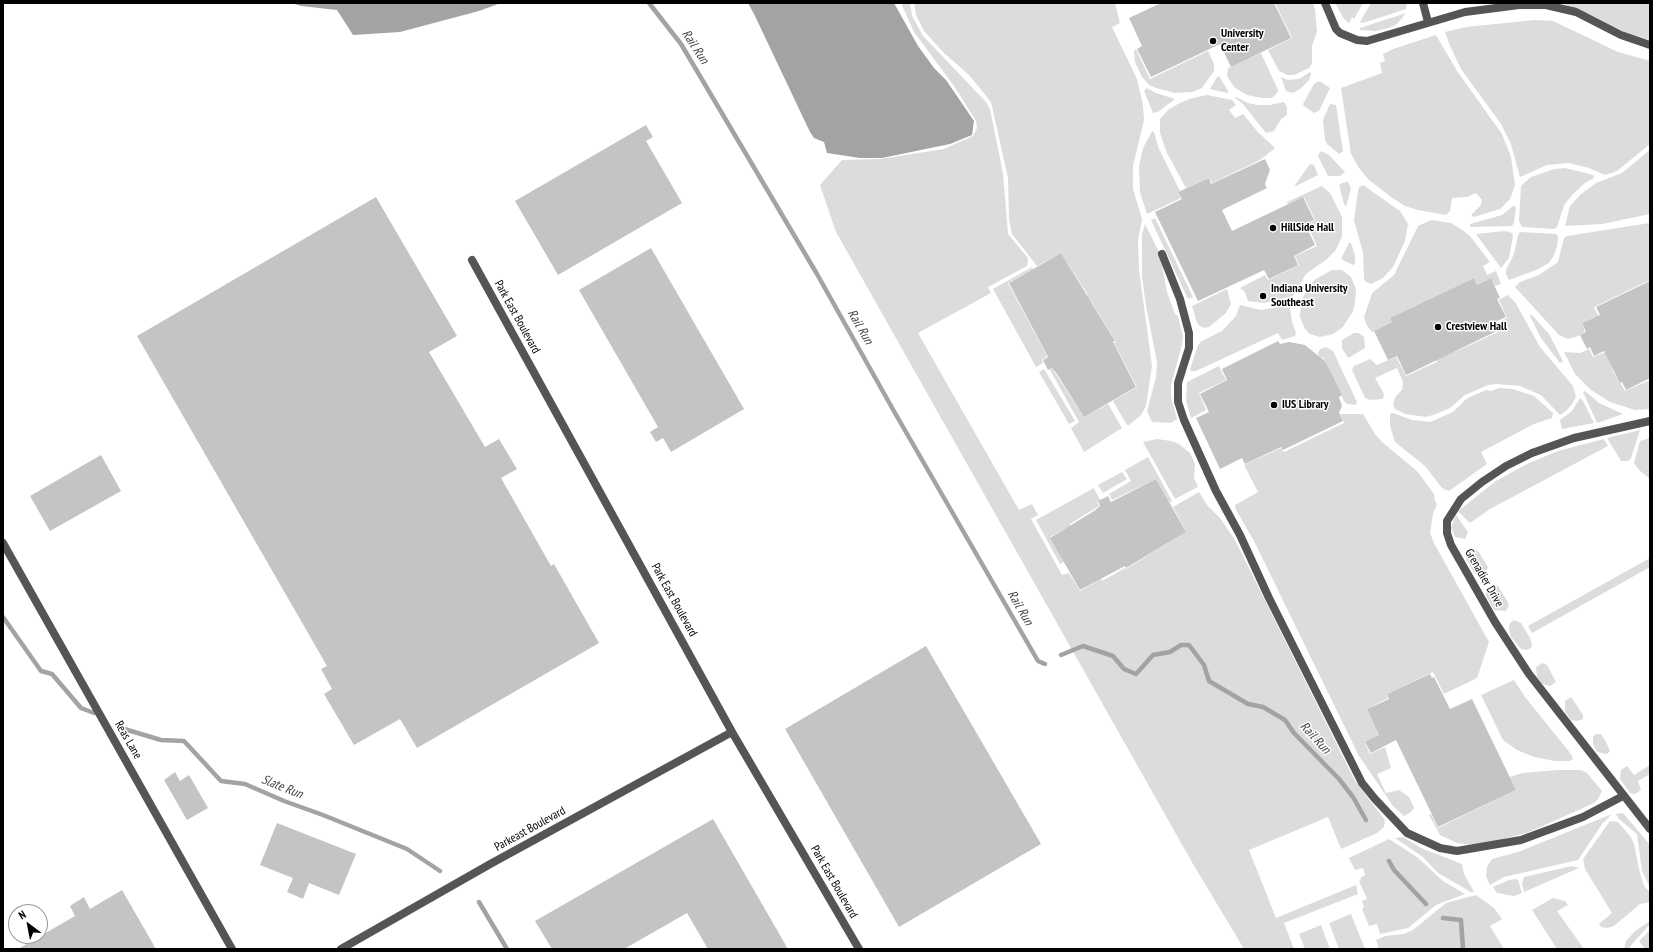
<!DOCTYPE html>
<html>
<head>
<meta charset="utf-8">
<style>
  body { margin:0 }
  #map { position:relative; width:1653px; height:952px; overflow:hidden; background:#fff; font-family:"PT Sans Narrow",sans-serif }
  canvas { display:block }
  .frame { position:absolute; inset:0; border:4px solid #000; pointer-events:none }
  .north { position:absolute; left:8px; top:904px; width:40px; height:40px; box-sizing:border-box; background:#fff; border:1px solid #999; border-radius:50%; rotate:328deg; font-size:11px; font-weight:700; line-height:16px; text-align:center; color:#000 }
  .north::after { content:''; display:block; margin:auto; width:14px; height:18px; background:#000; clip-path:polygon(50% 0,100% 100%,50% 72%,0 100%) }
</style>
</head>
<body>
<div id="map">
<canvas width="1653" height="952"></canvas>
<div class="frame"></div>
<div class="north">N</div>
</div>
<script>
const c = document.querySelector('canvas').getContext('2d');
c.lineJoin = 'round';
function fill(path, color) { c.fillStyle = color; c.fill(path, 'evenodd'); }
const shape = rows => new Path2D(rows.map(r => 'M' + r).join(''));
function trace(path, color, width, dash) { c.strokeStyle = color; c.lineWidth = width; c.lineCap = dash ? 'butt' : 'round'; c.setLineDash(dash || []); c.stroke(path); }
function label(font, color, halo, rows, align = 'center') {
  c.font = font + ' "PT Sans Narrow",sans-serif'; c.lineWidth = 3; c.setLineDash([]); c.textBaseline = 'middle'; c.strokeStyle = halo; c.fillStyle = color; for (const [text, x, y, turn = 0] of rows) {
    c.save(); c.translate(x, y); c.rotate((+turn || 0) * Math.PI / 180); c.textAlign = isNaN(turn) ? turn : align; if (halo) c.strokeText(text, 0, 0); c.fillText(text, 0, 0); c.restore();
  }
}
const green = shape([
  [901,3,910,3,912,16,923,36,986,102,990,109,1003,173,1008,234,1028,258,1027,266,988,287,991,293,918,333,1019,510,1032,504,1038,515,1031,519,1062,575,1069,573,1080,591,1101,579,1102,581,1125,568,1126,569,1186,532,1173,507,1199,492,1207,505,1220,518,1235,540,1355,781,1385,820,1384,827,1377,833,1341,849,1328,817,1249,850,1276,918,1356,885,1358,894,1284,923,1294,949,1244,949,1193,864,836,232,820,185,842,160,880,159,944,149,973,136,977,128,976,121,954,86,914,32],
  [914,3,1115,3,1120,23,1112,27,1137,79,1143,105,1144,120,1133,166,1133,189,1142,219,1138,240,1139,270,1152,366,1146,406,1141,415,1129,425,1127,425,1113,401,1137,387,1114,343,1116,342,1091,301,1089,302,1086,296,1088,295,1061,253,1037,266,1012,234,1009,220,1008,178,991,102,970,76,944,53,924,31,916,15],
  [1275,3,1313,3,1315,9,1317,32,1312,46,1312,63,1309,68,1294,75,1287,75,1279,71,1268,50,1292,38],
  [1335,3,1363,3,1354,19,1352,17,1349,23,1344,19],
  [1371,3,1407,3,1406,9,1363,23,1360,22],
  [1561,3,1650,3,1650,40,1627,33,1591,15],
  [1406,13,1397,24,1389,28,1375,31,1360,30,1360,28],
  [1535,20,1553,21,1618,52,1650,61,1650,144,1617,171,1605,175,1589,168,1569,163,1547,165,1520,177,1511,144,1501,124,1461,69,1450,46,1445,32,1466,27],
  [1436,35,1457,71,1502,134,1511,157,1515,185,1510,199,1500,209,1474,217,1471,215,1481,205,1482,200,1476,193,1467,197,1452,198,1450,211,1446,215,1418,210,1405,206,1391,197,1369,180,1359,168,1351,154,1341,88,1382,73,1380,63,1385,61,1383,54,1393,49],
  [1136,49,1150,79,1208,51,1214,64,1214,71,1202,88,1192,92,1175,93,1156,88,1149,85,1142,77,1135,62,1134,51],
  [1261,53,1278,90,1278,92,1272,98,1262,98,1247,95,1234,87,1227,76,1228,68],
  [1310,72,1311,74,1309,80,1300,89,1293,93,1286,91,1281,77,1288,80,1299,79],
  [1219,76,1228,91,1228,93,1210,89,1217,77],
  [1319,81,1330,88,1319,111,1314,113,1304,106,1303,104,1314,84],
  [1147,88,1156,93,1175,99,1158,112,1153,113,1144,91],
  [1207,95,1232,100,1236,105,1229,110,1235,118,1243,114,1257,131,1275,148,1260,160,1212,183,1209,178,1186,188,1167,153,1160,133,1160,119,1168,110,1178,104,1189,99],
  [1236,97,1248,103,1258,105,1270,105,1284,102,1287,107,1287,115,1281,119,1274,131,1266,133,1243,104,1235,98],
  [1330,104,1336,105,1343,151,1339,154,1327,144,1325,140,1323,120],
  [1152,131,1154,132,1159,149,1180,191,1178,192,1181,198,1147,214,1140,192,1139,166,1143,148],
  [1650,150,1650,214,1602,224,1565,226,1570,206,1580,195,1596,183,1622,173],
  [1321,151,1329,155,1345,172,1340,176,1328,176,1318,156],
  [1310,164,1314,165,1318,175,1296,186,1295,185],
  [1565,168,1586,173,1593,175,1594,178,1585,183,1573,194,1564,205,1557,227,1554,229,1522,227,1519,221,1521,186,1531,177,1554,169],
  [1348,182,1351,188,1346,207,1344,204,1339,185,1342,183],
  [1363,185,1400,211,1408,224,1405,241,1393,267,1383,278,1371,284,1366,282,1364,279,1363,253,1354,220,1358,192,1359,187],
  [1322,186,1330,193,1342,217,1342,237,1335,251,1327,259,1306,274,1293,296,1264,303,1248,301,1245,292,1240,288,1265,275,1268,280,1299,265,1295,256,1317,246,1307,224,1315,220,1304,197,1288,204,1287,202],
  [1513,206,1515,206,1516,208,1514,222,1512,226,1470,227,1470,224,1502,215],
  [1155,218,1193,297,1188,299,1151,220],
  [1431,220,1451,223,1461,229,1470,236,1490,262,1483,266,1487,275,1496,271,1501,284,1495,286,1491,278,1477,285,1474,278,1390,318,1392,322,1374,331,1374,332,1372,332,1367,326,1364,317,1372,293,1394,275,1418,226],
  [1650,223,1650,280,1594,307,1600,319,1597,320,1595,317,1582,323,1585,332,1578,336,1568,339,1559,335,1515,287,1520,282,1539,275,1558,262,1564,238,1567,236],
  [1145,224,1160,254,1167,292,1175,314,1178,316,1183,336,1182,345,1171,385,1171,397,1177,419,1171,423,1152,422,1147,411,1156,377,1157,362,1146,306,1142,277,1142,235],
  [1505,231,1512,233,1513,236,1509,258,1501,268,1476,234],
  [1520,232,1556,234,1558,237,1557,247,1553,257,1549,263,1536,270,1509,280,1506,274,1506,270,1514,254,1518,235],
  [1349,243,1351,243,1355,256,1355,263,1353,265,1341,259],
  [1032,267,1033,269,1008,283,1047,356,1042,360,1043,363,1036,367,993,289],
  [1332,270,1342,270,1351,277,1356,289,1355,303,1353,311,1343,327,1333,334,1320,337,1310,334,1305,329,1300,317,1301,302,1306,291,1314,280],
  [1227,289,1231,304,1226,313,1209,327,1204,328,1200,326,1197,323,1192,306],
  [1508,295,1515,302,1540,347,1573,386,1576,397,1572,404,1566,411,1560,415,1541,395,1520,386,1496,384,1488,385,1465,395,1450,408,1436,414,1426,417,1405,414,1395,409,1393,404,1396,396,1402,390,1403,382,1397,368,1375,378,1384,394,1383,399,1370,400,1365,398,1352,370,1354,366,1370,359,1377,365,1396,357,1406,376,1437,362,1434,353,1451,344,1455,352,1498,332,1495,324,1507,318,1499,300],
  [1240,305,1261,310,1284,306,1290,307,1292,322,1296,333,1295,336,1282,340,1278,333,1196,371,1191,371,1190,369,1198,345,1202,341,1222,331,1236,316],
  [1531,314,1549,334,1563,361,1560,363,1541,338,1530,316],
  [1354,333,1359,333,1364,337,1365,348,1348,358,1342,348,1342,340],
  [1326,347,1333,351,1357,402,1356,405,1347,404,1344,401,1323,357,1320,358,1318,353,1320,349],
  [1589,349,1593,357,1606,352,1615,368,1612,369,1625,391,1650,380,1650,409,1635,410,1610,402,1591,390,1575,374,1564,352,1580,353],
  [1219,366,1226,380,1199,393,1206,410,1191,418,1186,401,1187,382],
  [1052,368,1084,417,1108,404,1122,428,1084,452,1071,428,1079,422,1050,370],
  [1044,369,1075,421,1069,424,1039,372],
  [1499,388,1513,389,1534,396,1553,413,1552,418,1534,424,1481,452,1487,464,1449,491,1442,488,1425,466,1395,442,1390,426,1390,414,1393,413,1412,420,1430,422,1453,412,1466,399,1472,396,1486,390,1491,391],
  [1585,391,1599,403,1623,414,1597,423,1583,392],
  [1580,398,1583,401,1594,423,1562,429,1560,420,1572,411],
  [1340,414,1363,414,1375,434,1382,442,1418,472,1434,494,1435,501,1437,504,1433,514,1430,533,1434,543,1489,642,1477,678,1444,694,1433,672,1387,694,1388,698,1367,709,1379,735,1365,743,1370,754,1385,747,1391,768,1377,774,1386,793,1399,790,1409,797,1412,803,1414,808,1411,812,1404,816,1393,806,1359,756,1254,541,1235,508,1235,505,1258,492,1244,465,1281,448,1284,452,1344,423],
  [1640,430,1631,458,1628,461,1621,461,1607,438],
  [1650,438,1650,479,1639,470,1634,463,1640,441],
  [1157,439,1171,441,1179,444,1190,453,1195,464,1194,478,1198,487,1175,499,1143,442],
  [1604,439,1608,446,1490,509,1470,523,1458,511,1496,481,1527,464,1558,451],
  [1148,457,1172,501,1170,503,1156,479,1112,500,1109,494,1131,481,1125,470],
  [1122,472,1127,479,1103,493,1098,485],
  [1094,488,1100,500,1097,502,1099,506,1070,524,1070,526,1050,537,1064,562,1060,564,1036,520],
  [1456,515,1468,532,1465,539,1455,537,1451,528],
  [1475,550,1478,551,1488,567,1486,572,1482,575,1475,574,1466,559,1467,555,1471,551],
  [1650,558,1650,567,1532,633,1528,626],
  [1493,584,1498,586,1506,599,1509,605,1506,611,1494,610,1486,596,1486,591,1488,587],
  [1514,620,1521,623,1530,638,1532,645,1531,648,1526,650,1521,649,1511,637,1509,628,1510,623],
  [1542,663,1547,665,1556,682,1550,686,1542,684,1537,677,1536,667],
  [1514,680,1525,697,1571,754,1573,759,1570,761,1555,761,1534,757,1517,750,1503,740,1481,695],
  [1571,697,1583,715,1583,719,1577,721,1571,720,1565,712,1565,701],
  [1597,734,1601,734,1606,742,1610,751,1607,754,1597,752,1593,744,1593,736],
  [1650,765,1650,774,1638,781,1641,790,1635,794,1630,793,1620,779,1621,770,1627,766,1634,775],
  [1558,770,1581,770,1587,773,1602,791,1598,799,1594,803,1527,833,1486,843,1472,845,1457,843,1440,835,1429,815,1431,814,1438,828,1516,790,1510,777,1522,773],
  [1623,813,1650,845,1650,887,1642,871,1637,834,1619,819,1616,814],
  [1612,814,1602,824,1578,860,1504,877,1490,885,1486,876,1487,867,1492,859,1518,852],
  [1610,821,1618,822,1630,836,1634,844,1639,869,1644,886,1650,892,1650,902,1640,904,1614,926,1607,928,1601,927,1599,924,1612,913,1585,869,1583,859],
  [1403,837,1421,848,1462,864,1464,874,1474,892,1471,892,1438,873,1423,857,1395,838],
  [1389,839,1417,857,1443,881,1465,894,1436,905,1408,928,1380,934,1377,924,1369,926,1362,909,1364,908,1362,901,1367,899,1359,881,1361,880,1360,878,1365,875,1363,868,1355,870,1349,858],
  [1572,866,1579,868,1524,892,1522,883,1524,877],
  [1516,879,1518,880,1522,893,1514,896,1497,893,1493,887,1509,880],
  [1476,895,1494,908,1502,919,1490,926,1504,949,1379,949,1376,940,1385,936,1404,934,1413,930,1446,903],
  [1553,898,1565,901,1568,905,1557,911,1584,949,1557,949,1532,910],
  [1351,914,1365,949,1339,949,1329,923],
  [1650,921,1650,924,1628,949,1624,949,1626,941,1635,931],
  [1321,925,1330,949,1305,949,1299,934],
  [1650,930,1650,949,1645,949,1639,941]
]);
const water = shape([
  [291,3,501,3,479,11,400,32,353,35,337,10,301,6],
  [748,3,894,3,918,46,934,68,946,80,974,121,972,135,950,144,882,158,860,158,827,153,824,142,814,138,810,132,754,14]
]);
const stream = shape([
  [649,3,681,44,817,274,895,413,1038,661,1045,664],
  [3,617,41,671,52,674,81,708,94,713],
  [1061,655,1083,646,1113,656,1124,669,1136,674,1153,655,1170,652,1181,645,1189,645,1204,665,1209,681,1248,704,1263,707,1285,720,1294,733,1339,779,1353,797,1366,820],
  [121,728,161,740,184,741,221,781,245,784,284,801,323,815,407,849,440,871],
  [1389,861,1394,870,1426,904],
  [479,902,507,949],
  [1443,918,1461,920,1463,949]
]);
const building = shape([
  [1161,3,1274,3,1291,38,1231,67,1220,44,1151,77,1137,49,1142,46,1129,18],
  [646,125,653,137,646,141,682,203,558,275,515,201],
  [1265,159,1270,170,1265,184,1267,188,1222,210,1232,231,1303,197,1314,220,1305,224,1315,245,1294,256,1298,265,1269,279,1264,270,1198,301,1155,212,1182,199,1178,192,1209,178,1211,184],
  [376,197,457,336,429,352,485,447,499,439,517,469,501,478,551,566,554,564,599,643,417,748,400,719,354,745,324,694,332,689,321,669,327,666,137,336],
  [651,248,744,409,671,452,663,438,656,442,650,432,658,427,579,290],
  [1061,253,1115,341,1113,342,1136,387,1084,417,1057,374,1052,368,1048,370,1043,360,1048,357,1009,283],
  [1474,278,1477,285,1491,278,1500,298,1497,299,1506,317,1493,323,1497,331,1406,375,1397,356,1388,360,1374,331,1392,322,1390,318],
  [1650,281,1650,378,1626,390,1622,382,1620,383,1604,351,1594,356,1590,347,1587,349,1580,335,1586,332,1582,323,1600,315,1596,307],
  [1278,341,1280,344,1289,342,1305,345,1325,361,1342,395,1339,397,1342,406,1339,413,1343,421,1283,450,1281,447,1245,464,1242,458,1220,469,1196,418,1209,412,1200,394,1227,380,1222,369],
  [101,455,121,491,50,531,30,496],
  [1156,479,1186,532,1126,568,1125,566,1080,590,1050,538,1094,511,1100,506,1098,501,1108,496,1111,502],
  [926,646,1041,844,899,927,785,729],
  [1430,674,1432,678,1434,677,1450,709,1472,699,1516,790,1438,827,1396,740,1371,753,1365,742,1379,735,1367,709,1389,699,1387,694],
  [175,772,180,781,189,775,208,808,187,820,164,780],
  [713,819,788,949,708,949,687,913,624,949,552,949,535,921],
  [277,823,356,854,339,895,309,883,303,899,287,892,293,878,260,865],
  [122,890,156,949,18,949,75,916,70,906,84,897,90,909]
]);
const street = shape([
  [1325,3,1336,29,1340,33,1357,40,1367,41,1465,12,1519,5,1546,5,1576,12,1621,35,1650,45],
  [1423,3,1428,22],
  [1162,254,1180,299,1189,333,1189,348,1178,383,1178,402,1184,420,1216,491,1240,535,1269,598,1362,783,1375,799,1407,833,1440,848,1457,851,1521,840,1583,817,1623,796],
  [472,260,732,732,859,949],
  [1650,421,1574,438,1532,453,1506,466,1482,482,1461,499,1447,521,1447,533,1451,545,1495,622,1529,674,1650,829],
  [3,543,232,949],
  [341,949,492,863,732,732]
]);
const markers = [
  [1213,41,4,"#000"],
  [1273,228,4,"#000"],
  [1263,296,4,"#000"],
  [1438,327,4,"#000"],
  [1274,405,4,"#000"]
];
const poiNames = [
  ["University",1221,34],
  ["Center",1221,48],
  ["HillSide Hall",1281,228],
  ["Indiana University",1271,289],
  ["Southeast",1271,303],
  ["Crestview Hall",1446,327],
  ["IUS Library",1282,405]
];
const streetNames = [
  ["Park East Boulevard",517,317,61],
  ["Grenadier Drive",1484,578,60],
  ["Park East Boulevard",674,600,61],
  ["Reas Lane",128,740,60],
  ["Parkeast Boulevard",530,829,-29],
  ["Park East Boulevard",834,882,60]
];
const waterNames = [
  ["Rail Run",695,47,57],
  ["Rail Run",860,327,60],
  ["Rail Run",1020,608,60],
  ["Rail Run",1315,738,47],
  ["Slate Run",282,787,22]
];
fill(green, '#dcdcdc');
fill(water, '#a3a3a3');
trace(stream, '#a3a3a3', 4.5);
fill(building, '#c4c4c4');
trace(street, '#555', 8);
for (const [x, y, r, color] of markers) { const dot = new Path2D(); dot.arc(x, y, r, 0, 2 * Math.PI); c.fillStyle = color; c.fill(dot); trace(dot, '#fff', 1.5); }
label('bold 12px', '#000', '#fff', poiNames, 'left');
label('12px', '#000', '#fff', streetNames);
label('italic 13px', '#444', '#fff', waterNames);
</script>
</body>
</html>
